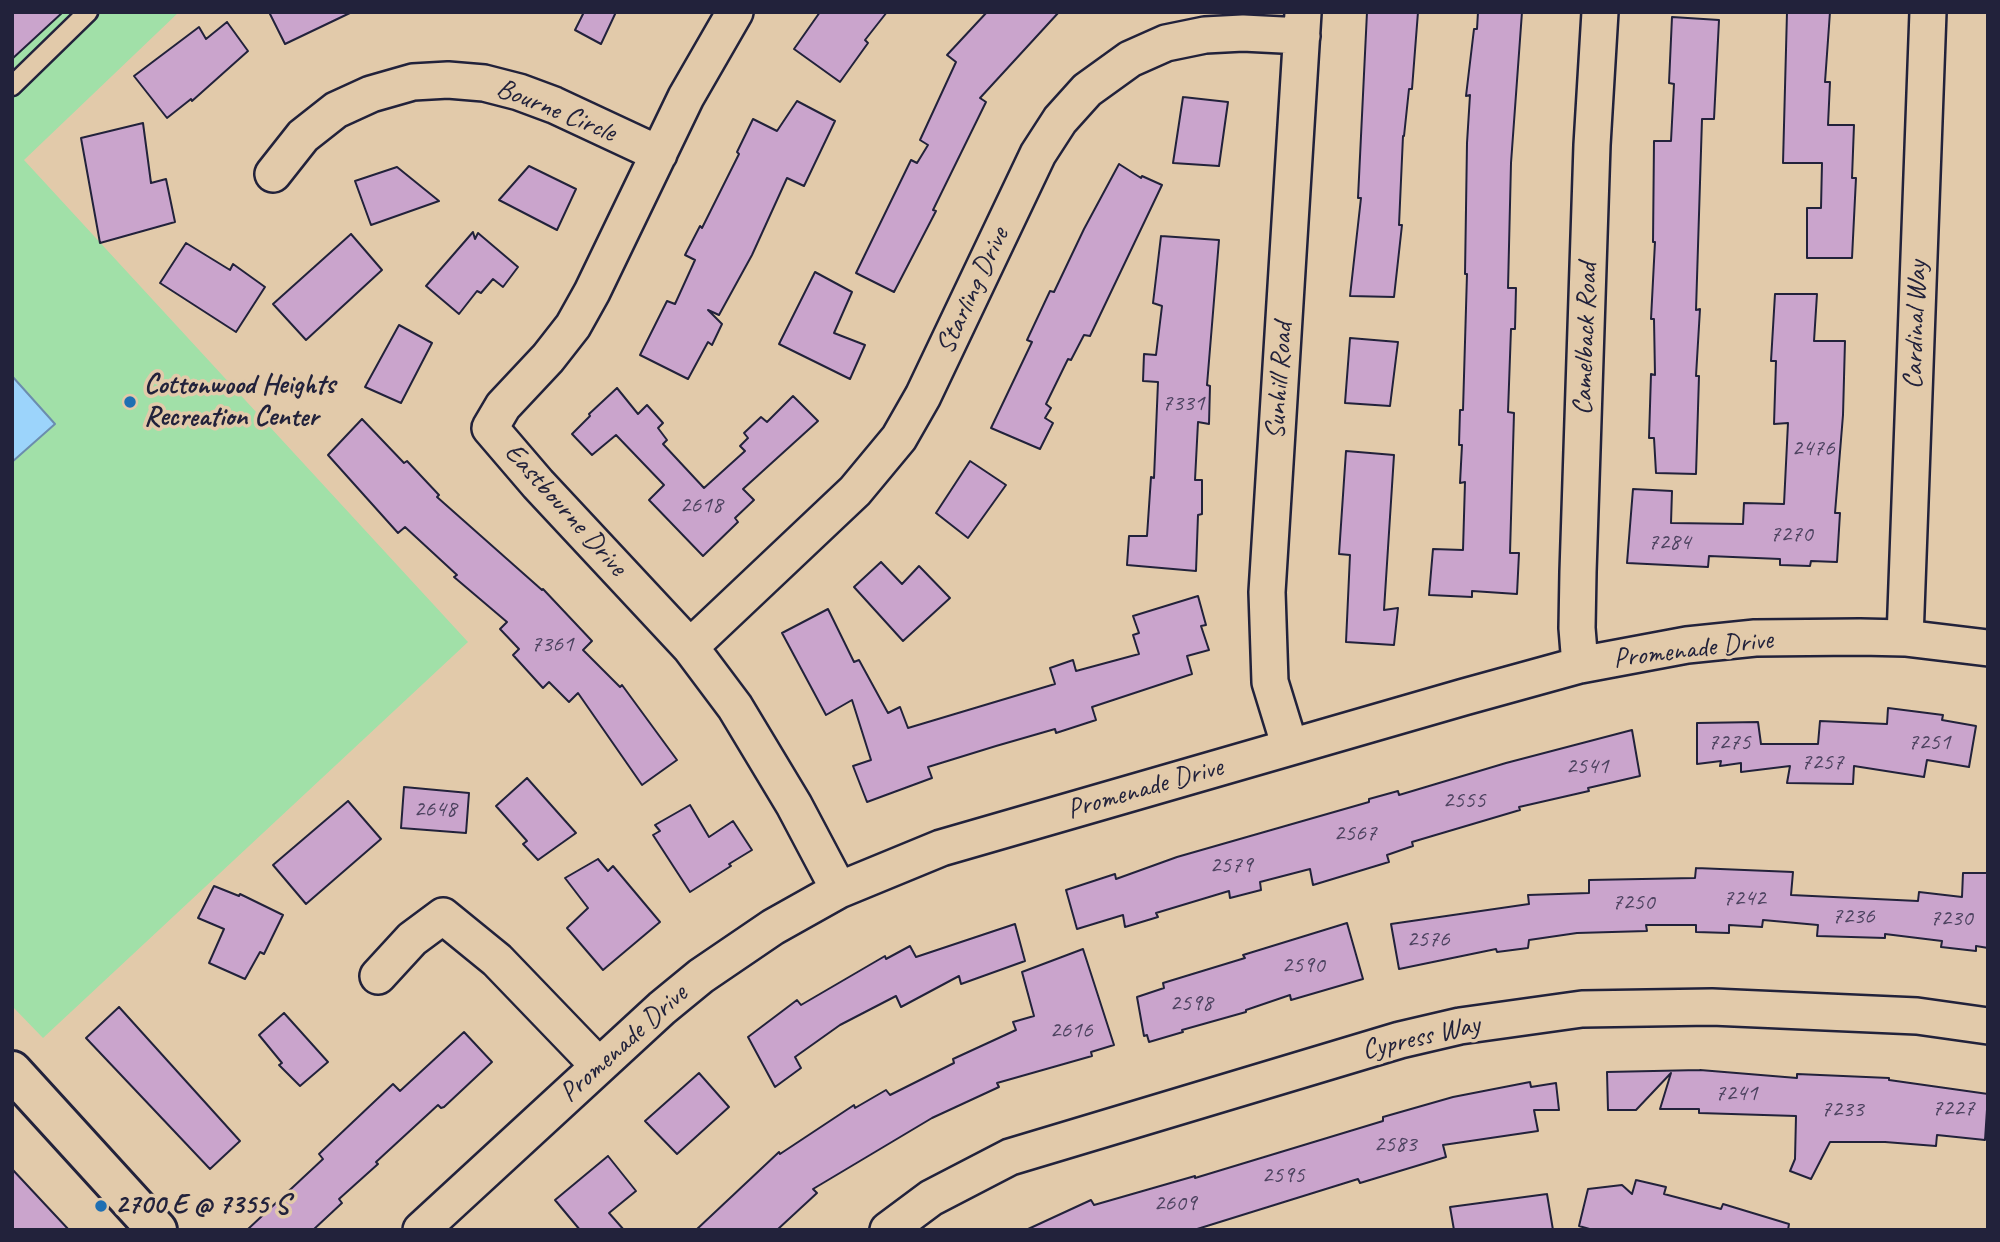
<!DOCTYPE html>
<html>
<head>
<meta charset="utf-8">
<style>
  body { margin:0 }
  #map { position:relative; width:2000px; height:1242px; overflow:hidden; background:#e2caaa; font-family:Caveat,sans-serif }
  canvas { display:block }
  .frame { position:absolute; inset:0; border:14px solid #22223b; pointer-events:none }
</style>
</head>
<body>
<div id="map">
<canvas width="2000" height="1242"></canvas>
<div class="frame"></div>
</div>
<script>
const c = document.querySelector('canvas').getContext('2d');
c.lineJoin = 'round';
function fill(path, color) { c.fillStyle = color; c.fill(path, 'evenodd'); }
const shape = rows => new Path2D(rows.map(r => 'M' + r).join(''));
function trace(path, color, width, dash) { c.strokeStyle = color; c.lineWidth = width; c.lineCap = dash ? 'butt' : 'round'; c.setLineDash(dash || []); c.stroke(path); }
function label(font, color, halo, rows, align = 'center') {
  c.font = font + ' Caveat,sans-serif'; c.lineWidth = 7; c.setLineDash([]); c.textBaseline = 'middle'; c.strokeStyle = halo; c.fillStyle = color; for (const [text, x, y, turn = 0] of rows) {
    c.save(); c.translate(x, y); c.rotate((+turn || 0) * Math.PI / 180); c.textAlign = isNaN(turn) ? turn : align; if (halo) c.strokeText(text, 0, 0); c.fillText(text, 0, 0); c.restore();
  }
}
const green = shape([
  [12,12,179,12,24,160,468,642,43,1038,12,1006]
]);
const water = shape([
  [12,376,55,424,12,462,12,376]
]);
const building = shape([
  [12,12,63,12,12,59,12,12],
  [269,12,352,12,285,44,269,12],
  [584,12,616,12,601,44,575,30,584,12],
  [820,12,887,12,865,40,868,43,840,82,794,49,820,12],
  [987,12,1059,12,980,98,986,102,933,210,936,211,894,292,856,273,911,160,917,163,928,145,920,140,956,62,947,55,987,12],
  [1367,12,1418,12,1412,89,1409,89,1404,136,1403,136,1399,225,1402,225,1394,297,1350,296,1361,198,1358,198,1367,12],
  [1478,12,1522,12,1511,163,1508,288,1516,288,1515,329,1511,329,1508,412,1514,413,1510,553,1519,553,1517,594,1472,591,1472,597,1429,595,1433,549,1463,550,1465,482,1460,483,1462,445,1459,445,1460,410,1463,410,1467,274,1465,274,1467,143,1470,95,1466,96,1474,29,1477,29,1478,12],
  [1787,12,1830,12,1825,82,1830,82,1828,125,1854,125,1852,178,1856,178,1852,258,1807,258,1807,208,1821,208,1822,163,1783,163,1787,12],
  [1672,17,1719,20,1714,119,1702,119,1696,310,1700,309,1696,376,1699,376,1696,474,1656,473,1654,438,1649,438,1651,374,1655,375,1654,319,1651,319,1655,242,1653,242,1654,141,1671,141,1674,84,1669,83,1672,17],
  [227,22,248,51,192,101,191,99,167,118,134,76,199,27,206,39,227,22],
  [1183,97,1228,102,1219,166,1173,163,1183,97],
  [797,101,835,121,804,186,787,178,752,255,719,315,708,310,722,324,712,345,708,342,688,379,640,355,667,301,675,304,695,260,685,255,700,226,702,228,739,154,737,152,753,119,777,131,797,101],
  [143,123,151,183,166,179,175,222,100,243,81,138,143,123],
  [1119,164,1141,178,1142,176,1162,185,1090,336,1084,335,1071,360,1068,359,1046,404,1051,408,1045,418,1053,423,1040,449,991,428,1032,342,1027,340,1050,291,1054,292,1084,229,1119,164],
  [529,166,576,189,557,230,499,200,529,166],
  [397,167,439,201,371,225,355,181,397,167],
  [473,232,475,239,478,233,518,267,503,287,493,279,481,293,477,291,459,314,426,286,473,232],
  [351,234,382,270,306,340,273,304,351,234],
  [1161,236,1219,240,1207,385,1210,386,1209,424,1198,422,1195,480,1202,480,1202,514,1198,515,1196,571,1127,565,1129,536,1147,536,1151,477,1154,478,1158,382,1143,381,1144,354,1156,355,1162,306,1153,303,1161,236],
  [186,243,230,270,233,264,265,287,236,332,160,283,186,243],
  [815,272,852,292,834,333,865,345,850,379,779,344,815,272],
  [1775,294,1817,294,1814,341,1845,341,1843,415,1835,513,1840,513,1837,562,1811,561,1810,566,1780,565,1780,559,1709,556,1708,567,1627,563,1633,489,1672,491,1671,523,1743,524,1744,503,1784,504,1788,423,1774,424,1776,361,1771,361,1775,294],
  [399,325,432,343,401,403,365,387,399,325],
  [1350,338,1398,342,1390,406,1345,403,1350,338],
  [617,388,638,414,647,405,663,423,658,428,667,440,663,444,704,488,745,451,740,446,748,438,744,433,761,417,767,422,793,396,818,421,743,489,754,500,735,518,738,522,703,556,649,500,664,485,616,435,592,455,572,434,590,416,589,414,617,388],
  [362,419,404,463,407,461,439,495,437,497,542,590,543,589,592,641,583,650,620,687,622,685,677,760,642,785,578,693,569,702,549,682,543,688,513,655,519,649,500,629,507,622,454,577,457,575,405,527,398,533,328,455,362,419],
  [1346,451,1394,455,1384,610,1398,608,1394,645,1346,642,1350,555,1339,554,1346,451],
  [970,461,1006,485,968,538,936,513,970,461],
  [881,562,902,584,919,566,950,598,903,641,854,587,881,562],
  [1198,596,1206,625,1201,626,1209,650,1187,656,1192,674,1092,707,1096,720,1056,733,1055,729,996,746,928,767,932,778,867,802,853,766,871,760,852,700,826,715,782,633,828,609,854,662,859,660,888,713,900,707,908,728,1055,684,1050,668,1073,660,1076,671,1139,654,1133,635,1139,633,1133,616,1198,596],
  [1888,708,1943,715,1942,720,1976,726,1969,767,1927,760,1924,777,1854,766,1853,784,1787,783,1790,766,1741,772,1741,763,1720,766,1721,761,1697,764,1697,723,1758,722,1761,744,1818,744,1820,721,1887,724,1888,708],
  [1632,730,1640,776,1588,788,1589,791,1519,807,1520,810,1412,842,1413,846,1387,855,1389,862,1313,885,1310,869,1260,882,1261,890,1230,898,1229,891,1156,913,1158,917,1125,927,1123,915,1077,929,1066,890,1115,874,1116,879,1177,857,1369,802,1369,799,1398,791,1399,795,1506,763,1632,730],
  [527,778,576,833,538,860,523,844,527,841,496,806,527,778],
  [404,787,469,793,466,833,401,828,404,787],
  [348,801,381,839,306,904,273,865,348,801],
  [690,805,709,837,733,821,752,850,729,864,731,866,690,892,653,835,660,831,655,825,690,805],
  [598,859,608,871,613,866,660,922,603,970,567,928,588,908,565,878,598,859],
  [1696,868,1793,872,1791,895,1918,901,1919,892,1962,897,1963,873,1988,873,1988,948,1976,946,1976,951,1941,947,1942,941,1885,934,1885,938,1817,936,1818,925,1763,920,1762,927,1729,925,1729,933,1696,932,1696,925,1646,925,1647,931,1577,933,1529,940,1528,948,1497,952,1496,949,1399,969,1391,924,1529,904,1528,895,1589,893,1589,880,1695,878,1696,868],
  [214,886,239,896,240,894,283,915,264,954,260,952,245,979,209,963,224,929,198,918,214,886],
  [1347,923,1363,979,1291,1000,1290,995,1246,1010,1246,1012,1182,1030,1183,1032,1149,1042,1147,1035,1144,1036,1137,997,1164,988,1163,983,1245,958,1243,955,1347,923],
  [1015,924,1025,961,961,984,959,976,901,1007,896,996,840,1025,795,1057,801,1068,775,1087,748,1037,797,1000,801,1005,885,956,886,959,910,946,916,957,1015,924],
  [1083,949,1114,1045,1091,1052,1092,1056,997,1083,999,1087,932,1118,813,1189,817,1193,777,1230,696,1230,779,1152,780,1154,854,1105,855,1108,886,1090,890,1095,954,1063,953,1059,1016,1030,1013,1022,1034,1016,1022,972,1083,949],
  [119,1007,240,1141,210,1169,86,1038,119,1007],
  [284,1013,328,1062,300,1086,279,1065,282,1063,259,1035,284,1013],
  [464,1032,492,1062,444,1107,441,1108,438,1105,376,1162,378,1164,339,1199,342,1203,313,1230,247,1230,323,1159,319,1154,393,1084,400,1091,464,1032],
  [1700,1070,1797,1078,1797,1074,1889,1078,1889,1080,1988,1094,1985,1140,1937,1135,1936,1146,1885,1142,1830,1142,1811,1179,1790,1171,1795,1159,1796,1116,1699,1113,1699,1109,1660,1109,1671,1073,1636,1110,1608,1110,1607,1072,1700,1070],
  [699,1073,729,1107,677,1154,645,1121,699,1073],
  [1530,1082,1531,1087,1556,1083,1559,1110,1534,1110,1538,1131,1443,1145,1446,1157,1360,1183,1358,1179,1194,1230,1026,1230,1091,1200,1094,1205,1195,1176,1195,1178,1383,1121,1383,1117,1453,1097,1530,1082],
  [608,1156,636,1191,609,1213,624,1230,580,1230,555,1200,608,1156],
  [12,1169,69,1230,12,1230,12,1169],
  [1636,1180,1666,1187,1664,1194,1721,1209,1723,1204,1789,1224,1788,1230,1593,1230,1579,1226,1588,1189,1622,1185,1632,1194,1636,1180],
  [1547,1194,1553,1230,1454,1230,1450,1207,1547,1194]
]);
const service = shape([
  [12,86,88,12]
]);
const minor = shape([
  [735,12,686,97,592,292,573,326,548,358,503,406,490,428,538,484,690,647,735,707,794,805,839,890],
  [273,174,303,136,336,110,371,94,413,82,448,80,484,83,519,92,554,105,659,154],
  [1905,638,1928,12],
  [690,647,855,491,899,438,923,396,1038,154,1060,120,1087,90,1130,59,1166,43,1205,35,1243,33,1302,36],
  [1580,665,1577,628,1578,572,1592,145,1600,12],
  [1290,747,1270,682,1267,592,1303,13],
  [378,976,412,939,443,916,497,960,599,1066],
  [421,1230,662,1008,701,976,773,927,839,890,941,848,1464,697,1580,665,1687,645,1755,638,1860,637,1905,638,1988,648],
  [888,1230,931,1198,1010,1157,1400,1040,1460,1026,1582,1009,1712,1007,1917,1016,1988,1026]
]);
const tertiary = shape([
  [12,1071,157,1230]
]);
const markers = [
  [130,402,7,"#1f6fb2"],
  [101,1206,7,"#1f6fb2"]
];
const numberNames = [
  ["7331",1183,404],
  ["2476",1813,449],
  ["2618",701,506],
  ["7270",1791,535],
  ["7284",1669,543],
  ["7361",552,645],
  ["7275",1729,743],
  ["7251",1929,743],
  ["7257",1822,763],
  ["2541",1587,767],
  ["2555",1464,801],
  ["2648",435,810],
  ["2567",1355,834],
  ["2579",1231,866],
  ["7242",1744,899],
  ["7250",1633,903],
  ["7236",1853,917],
  ["7230",1951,919],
  ["2576",1428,940],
  ["2590",1303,966],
  ["2598",1191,1004],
  ["2616",1071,1031],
  ["7241",1736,1094],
  ["7227",1953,1109],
  ["7233",1842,1110],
  ["2583",1395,1145],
  ["2595",1283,1176],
  ["2609",1175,1204]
];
const streetNames = [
  ["Bourne Circle",556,111,22],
  ["Starling Drive",973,291,-65],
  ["Cardinal Way",1916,325,-88],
  ["Camelback Road",1586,339,-88],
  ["Sunhill Road",1280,381,-86],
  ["Eastbourne Drive",565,510,48],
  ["Promenade Drive",1693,650,-7],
  ["Promenade Drive",1145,789,-16],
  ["Cypress Way",1421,1038,-13],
  ["Promenade Drive",624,1044,-42]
];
const poiNames = [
  ["Cottonwood Heights",144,386],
  ["Recreation Center",144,418],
  ["2700 E @ 7355 S",115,1206]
];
fill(green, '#a1e0a8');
fill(water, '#9cd4fb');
trace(water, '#6b8dae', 2);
fill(building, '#caa4cc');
trace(building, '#22223b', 2);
trace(service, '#22223b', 23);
trace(minor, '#22223b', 40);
trace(tertiary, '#22223b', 44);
trace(service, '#e2caaa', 18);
trace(minor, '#e2caaa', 35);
trace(tertiary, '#e2caaa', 38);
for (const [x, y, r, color] of markers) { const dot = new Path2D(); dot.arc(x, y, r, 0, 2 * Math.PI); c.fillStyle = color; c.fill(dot); trace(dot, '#e2caaa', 2.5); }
label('24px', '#4c425f', null, numberNames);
label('28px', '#22223b', '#e2caaa', streetNames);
label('bold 28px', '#22223b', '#e2caaa', poiNames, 'left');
</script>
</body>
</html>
